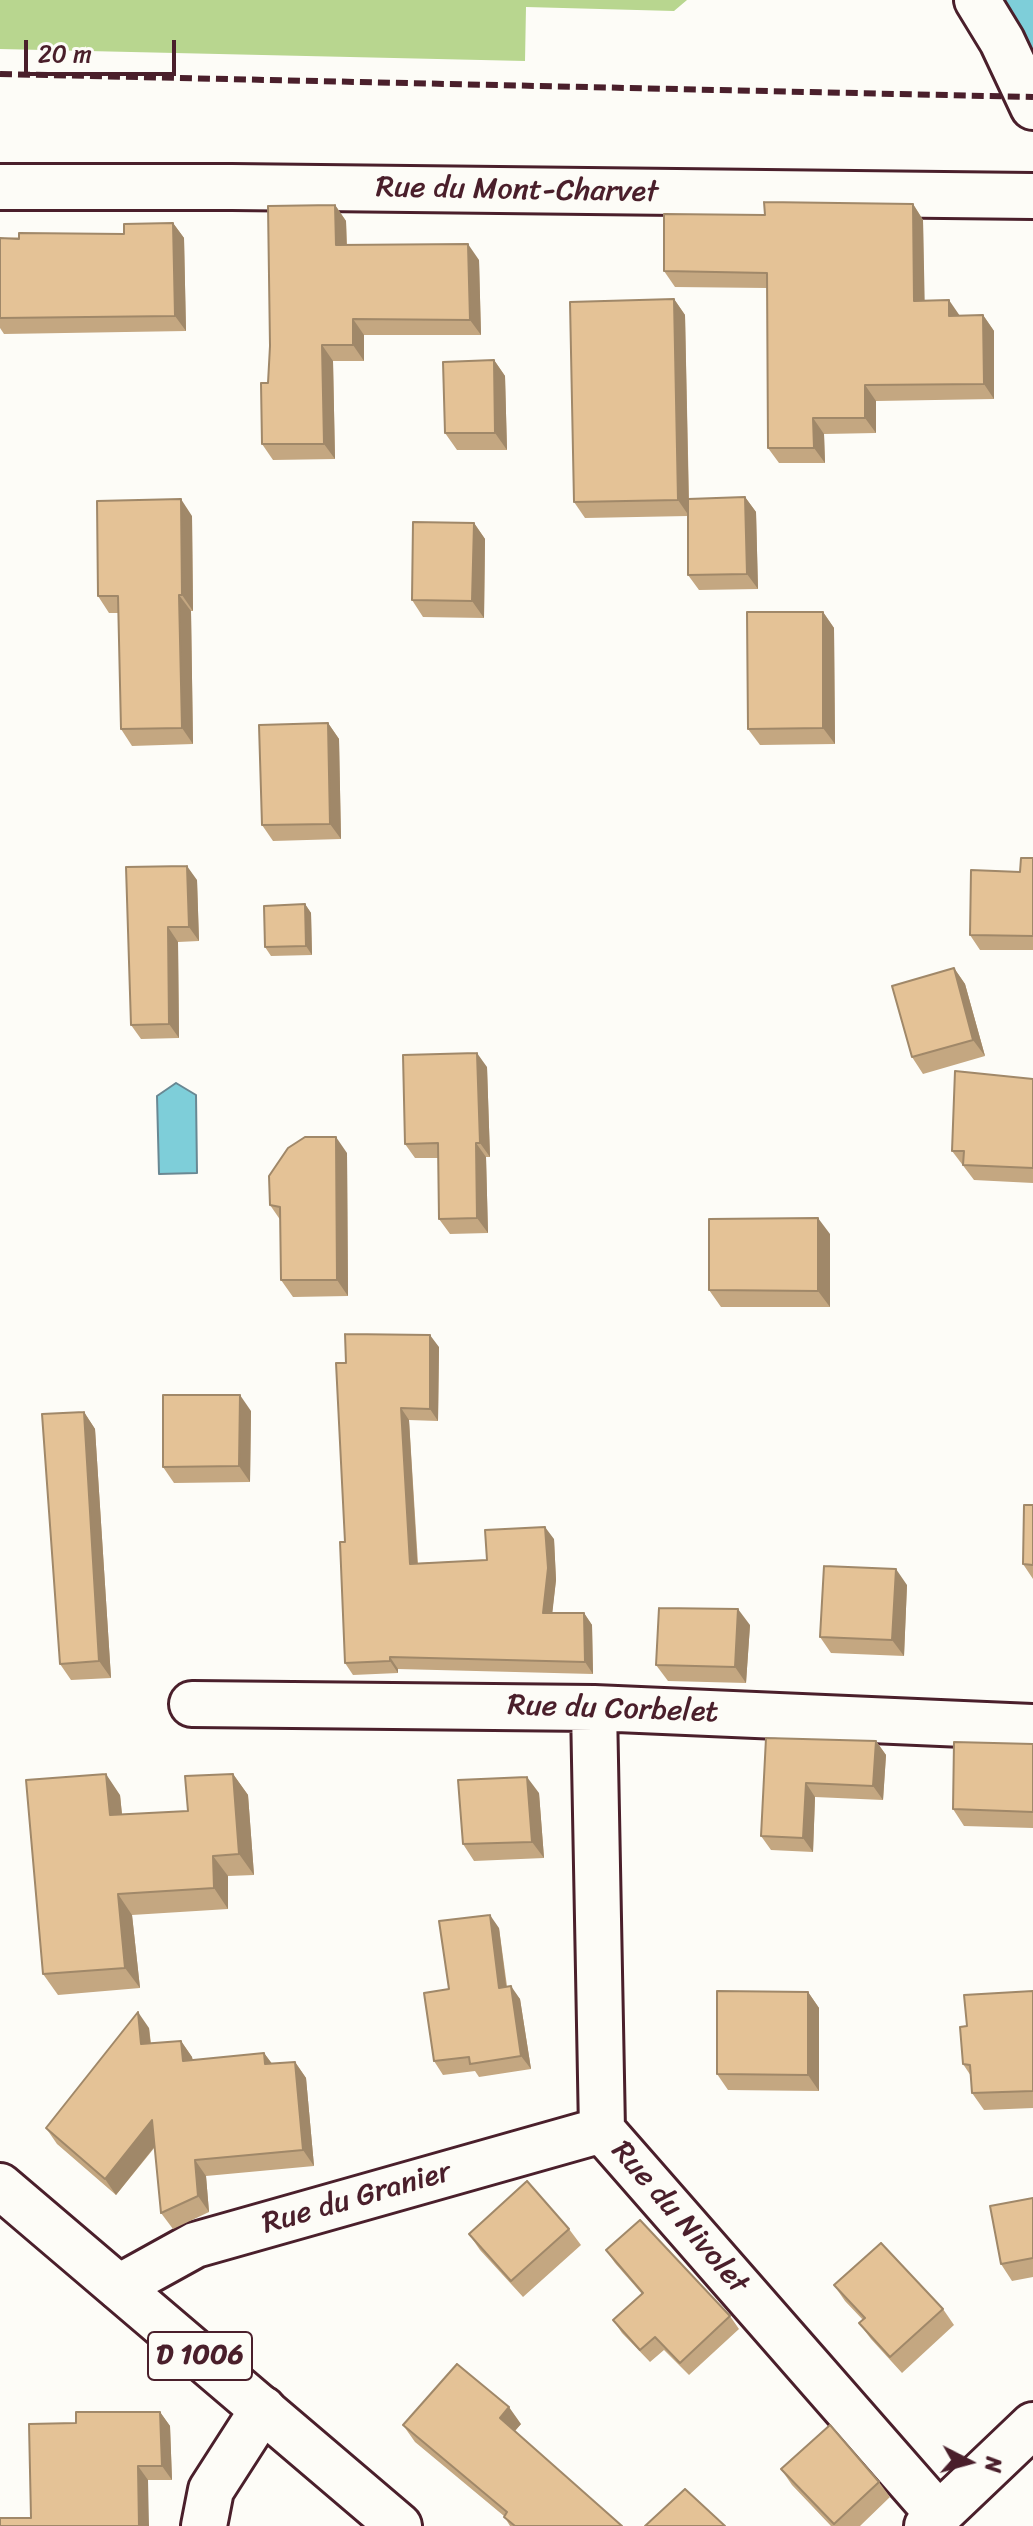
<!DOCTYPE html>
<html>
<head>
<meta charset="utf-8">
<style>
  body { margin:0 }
  #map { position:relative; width:1033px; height:2526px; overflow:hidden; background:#fdfcf7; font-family:Sriracha,sans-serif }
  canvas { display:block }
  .north { position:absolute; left:929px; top:2422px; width:80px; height:80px; -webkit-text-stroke:6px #fdfcf7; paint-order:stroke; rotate:96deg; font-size:22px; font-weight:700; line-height:32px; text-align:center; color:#4a1f2b }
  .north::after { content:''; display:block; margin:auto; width:28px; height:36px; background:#4a1f2b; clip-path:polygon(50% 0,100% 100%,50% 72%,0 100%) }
  .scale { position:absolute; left:24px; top:40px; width:152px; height:36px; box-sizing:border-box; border:4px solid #4a1f2b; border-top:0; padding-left:10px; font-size:24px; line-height:28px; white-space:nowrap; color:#4a1f2b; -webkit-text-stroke:6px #fdfcf7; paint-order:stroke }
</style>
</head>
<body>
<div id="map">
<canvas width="1033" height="2526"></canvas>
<div class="north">N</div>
<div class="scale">20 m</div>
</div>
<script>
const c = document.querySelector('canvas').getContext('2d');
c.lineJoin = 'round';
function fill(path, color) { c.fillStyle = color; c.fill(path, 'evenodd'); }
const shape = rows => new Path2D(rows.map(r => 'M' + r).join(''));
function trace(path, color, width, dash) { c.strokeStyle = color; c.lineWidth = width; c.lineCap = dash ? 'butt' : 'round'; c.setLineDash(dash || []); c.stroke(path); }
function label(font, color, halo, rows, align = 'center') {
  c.font = font + ' Sriracha,sans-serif'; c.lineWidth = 6; c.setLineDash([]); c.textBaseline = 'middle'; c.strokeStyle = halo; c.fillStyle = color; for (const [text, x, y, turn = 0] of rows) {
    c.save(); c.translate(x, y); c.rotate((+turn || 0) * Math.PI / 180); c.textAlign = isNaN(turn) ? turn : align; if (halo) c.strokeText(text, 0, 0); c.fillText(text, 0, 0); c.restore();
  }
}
const green = shape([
  [0,0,687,0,674,11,526,7,525,61,0,49]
]);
const water = shape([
  [176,1083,196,1095,197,1173,159,1174,157,1096,176,1083]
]);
const river = shape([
  [1028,0,1033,9]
]);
const minor = shape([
  [977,0,1002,41,1033,107],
  [0,187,232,187,1033,196],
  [192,1704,594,1708,1033,1727],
  [594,1708,602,2130,939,2515],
  [119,2287,195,2245,602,2130],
  [204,2526,211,2490,263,2409],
  [927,2526,1033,2425]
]);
const major = shape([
  [0,2186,399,2526]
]);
const rail = shape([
  [0,74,1033,97]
]);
const wall = shape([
  [913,204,923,220,924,300,960,316,983,315,994,331,994,399,876,401,876,433,824,434,825,463,779,463,768,448,767,288,675,287,664,271,765,215],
  [335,205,346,221,347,245,479,260,481,335,364,335,364,361,333,361,335,459,273,460,262,444,268,383],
  [173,223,184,238,186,331,4,334,0,328,0,238,124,234],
  [674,299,685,315,689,499,745,497,756,512,758,589,699,590,688,575,688,516,585,518,574,502],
  [494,360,505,376,507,450,457,450,445,433],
  [192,516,193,611,191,611,193,744,132,746,121,729,119,613,109,613,98,596],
  [474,523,485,539,484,618,423,617,412,600],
  [823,612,834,628,835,744,760,745,748,729],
  [328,723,339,739,341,839,273,841,262,825],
  [1033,858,1033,950,980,950,970,935,1020,872],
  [126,867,197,880,199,941,178,942,179,1038,141,1039,131,1025],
  [305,904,311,913,312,955,271,956,265,947],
  [954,968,965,984,985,1056,923,1074,912,1057],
  [487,1067,490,1157,486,1157,488,1233,450,1234,439,1219,438,1158,415,1158,405,1144],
  [1033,1079,1033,1183,974,1180,952,1151],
  [347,1153,348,1296,293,1297,281,1280,281,1221,270,1205],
  [830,1234,830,1307,721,1307,709,1290],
  [439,1347,438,1421,409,1420,418,1563,487,1560,554,1539,556,1580,552,1613,584,1613,592,1625,593,1674,398,1669,398,1673,353,1675,345,1663,346,1363],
  [251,1411,250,1482,174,1483,163,1467],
  [84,1412,95,1429,111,1678,71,1680,60,1664],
  [1033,1505,1033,1579,1023,1564],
  [907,1585,904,1656,831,1653,820,1637],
  [750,1625,746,1683,668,1681,656,1665],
  [766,1738,876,1741,886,1755,883,1800,815,1797,813,1852,771,1850,761,1836],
  [1033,1744,1033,1828,964,1826,953,1809],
  [233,1774,248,1795,254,1875,228,1876,228,1909,132,1915,140,1988,58,1995,43,1974,120,1795,122,1814,188,1811],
  [539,1793,544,1858,474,1861,463,1844],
  [499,1928,507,1986,520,1999,531,2069,479,2077,475,2071,443,2075,434,2061,449,1989],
  [1033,1991,1033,2108,984,2110,972,2093,971,2076,963,2064,967,2026],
  [808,1992,819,2008,819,2091,728,2090,717,2074],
  [149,2028,151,2043,181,2041,192,2057,193,2060,264,2053,272,2064,295,2062,306,2078,314,2166,206,2176,209,2212,173,2229,161,2213,155,2147,116,2195,57,2144,46,2128],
  [1033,2198,1033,2277,1012,2281,1001,2264],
  [569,2229,581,2245,523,2297,480,2250,469,2234],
  [606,2250,730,2316,739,2329,689,2375,664,2350,650,2362,622,2333,613,2320,642,2294,615,2263],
  [834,2285,943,2309,954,2325,902,2373,871,2339,859,2323,863,2320,845,2301],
  [160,2412,170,2426,172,2480,148,2480,31,2518,76,2423],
  [521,2424,515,2431,622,2526,510,2526,504,2516,415,2442,403,2425],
  [781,2469,879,2482,890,2497,860,2526,831,2526,792,2485]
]);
const shadedWall = shape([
  [913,204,923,220,925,316,914,301],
  [335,205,346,221,347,261,336,245],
  [173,223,184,238,186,331,175,316],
  [468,244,479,260,481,335,470,320],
  [674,299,685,315,689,516,678,500],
  [949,300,960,316,949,316],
  [983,315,994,331,994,399,984,384],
  [353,319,364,335,364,361,353,345],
  [322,345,333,361,335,459,324,444],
  [494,360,505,376,507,450,495,433],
  [865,385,876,401,876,433,865,418],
  [813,418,824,434,825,463,814,448],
  [745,497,756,512,758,589,747,574],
  [181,499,192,516,193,611,182,595],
  [474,523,485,539,484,618,472,601],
  [179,595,191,611,193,744,182,728],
  [823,612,834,628,835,744,823,728],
  [328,723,339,739,341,839,330,824],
  [187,866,197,880,199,941,189,927],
  [305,904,311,913,312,955,306,946],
  [168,927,178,942,179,1038,169,1024],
  [954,968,965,984,985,1056,973,1040],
  [477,1053,487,1067,490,1157,480,1143],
  [336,1137,347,1153,348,1296,337,1280],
  [476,1143,486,1157,488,1233,477,1218],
  [818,1218,830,1234,830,1307,818,1291],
  [430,1335,439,1347,438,1421,430,1409],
  [240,1395,251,1411,250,1482,239,1466],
  [401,1408,409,1420,418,1575,410,1564],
  [84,1412,95,1429,111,1678,99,1661],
  [545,1527,554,1539,556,1580,551,1625,543,1613],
  [896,1569,907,1585,904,1656,892,1640],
  [738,1609,750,1625,746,1683,735,1667],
  [584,1613,592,1625,593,1674,585,1662],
  [390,1657,398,1669,398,1673,390,1661],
  [876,1741,886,1755,883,1800,873,1786],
  [106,1774,120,1795,124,1835,110,1815],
  [233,1774,248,1795,254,1875,239,1854],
  [527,1777,539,1793,544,1858,532,1842],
  [806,1783,815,1797,813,1852,803,1838],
  [213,1856,228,1876,228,1909,214,1888],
  [118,1894,132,1915,140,1988,125,1968],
  [490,1915,499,1928,508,2001,499,1988],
  [511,1986,520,1999,531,2069,521,2056],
  [808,1992,819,2008,819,2091,808,2075],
  [138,2012,149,2028,152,2060,141,2044],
  [181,2041,192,2057,194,2077,183,2061],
  [264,2053,276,2069,265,2064],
  [295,2062,306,2078,314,2166,303,2150],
  [152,2120,163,2136,116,2195,105,2179],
  [195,2160,206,2176,209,2212,198,2196],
  [509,2407,521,2424,512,2434,500,2418],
  [160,2412,170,2426,172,2480,162,2466],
  [138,2466,148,2480,149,2526,139,2526]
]);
const building = shape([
  [764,202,913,204,914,301,949,300,949,316,983,315,984,384,865,385,865,418,813,418,814,448,768,448,767,273,664,271,664,214,765,215,764,202],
  [335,205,336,245,468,244,470,320,353,319,353,345,322,345,324,444,262,444,261,383,268,383,270,346,268,206,335,205],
  [173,223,175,316,0,318,0,238,19,239,19,233,124,234,124,224,173,223],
  [674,299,678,500,574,502,570,302,674,299],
  [494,360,495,433,445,433,443,362,494,360],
  [745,497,747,574,688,575,688,499,745,497],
  [181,499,182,595,179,595,182,728,121,729,118,596,98,596,97,501,181,499],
  [413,522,474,523,472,601,412,600,413,522],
  [747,612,823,612,823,728,748,729,747,612],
  [328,723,330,824,262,825,259,725,328,723],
  [1021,858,1033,858,1033,936,970,935,971,870,1020,872,1021,858],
  [187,866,189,927,168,927,169,1024,131,1025,126,867,187,866],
  [305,904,306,946,265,947,264,906,305,904],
  [954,968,973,1040,912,1057,892,986,954,968],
  [477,1053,480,1143,476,1143,477,1218,439,1219,438,1143,405,1144,403,1055,477,1053],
  [955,1071,1033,1079,1033,1168,963,1165,964,1151,952,1151,955,1071],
  [305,1137,336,1137,337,1280,281,1280,280,1207,270,1205,269,1176,288,1148,305,1137],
  [818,1218,818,1291,709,1290,709,1219,818,1218],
  [345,1334,430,1335,430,1409,401,1408,410,1564,487,1560,485,1530,545,1527,548,1568,543,1613,584,1613,585,1662,390,1657,390,1661,345,1663,340,1542,345,1542,336,1363,346,1363,345,1334],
  [163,1395,240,1395,239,1466,163,1467,163,1395],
  [84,1412,99,1661,60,1664,42,1414,84,1412],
  [1024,1505,1033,1505,1033,1565,1023,1564,1024,1505],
  [824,1566,896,1569,892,1640,820,1637,824,1566],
  [659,1608,738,1609,735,1667,656,1665,659,1608],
  [766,1738,876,1741,873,1786,806,1783,803,1838,761,1836,766,1738],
  [954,1742,1033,1744,1033,1812,953,1809,954,1742],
  [106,1774,110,1815,188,1811,185,1776,233,1774,239,1854,213,1856,214,1888,118,1894,125,1968,43,1974,26,1780,106,1774],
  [527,1777,532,1842,463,1844,458,1780,527,1777],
  [490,1915,499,1988,511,1986,521,2056,470,2064,469,2057,434,2061,424,1993,449,1989,439,1921,490,1915],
  [717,1991,808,1992,808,2075,717,2074,717,1991],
  [1033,1991,1033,2091,972,2093,970,2065,963,2064,960,2027,967,2026,964,1995,1033,1991],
  [138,2012,141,2044,181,2041,183,2061,264,2053,265,2064,295,2062,303,2150,195,2160,198,2196,161,2213,152,2120,105,2179,46,2128,138,2012],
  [527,2181,569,2229,511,2281,469,2234,527,2181],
  [1033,2198,1033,2258,1001,2264,990,2206,1033,2198],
  [640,2220,730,2316,680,2363,655,2337,640,2350,613,2320,643,2293,606,2250,640,2220],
  [881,2243,943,2309,890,2357,859,2323,865,2318,834,2285,881,2243],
  [457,2364,509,2407,500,2418,622,2526,515,2526,504,2517,507,2512,403,2425,457,2364],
  [76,2412,160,2412,162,2466,138,2466,139,2526,0,2526,0,2518,31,2518,29,2424,76,2423,76,2412],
  [830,2425,879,2482,834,2524,781,2469,830,2425],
  [685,2489,725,2526,645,2526,685,2489]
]);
const shields = [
  [200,2356,104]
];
const shieldNames = [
  ["D 1006",200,2356]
];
const streetNames = [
  ["Rue du Mont-Charvet",517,191,1],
  ["Rue du Corbelet",613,1710,2],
  ["Rue du Granier",357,2199,-16],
  ["Rue du Nivolet",679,2218,49]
];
fill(green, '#b8d68f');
fill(water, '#7eced9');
trace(water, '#698893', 2);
trace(river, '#7eced9', 90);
trace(minor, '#4a1f2b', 50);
trace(major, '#4a1f2b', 50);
trace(minor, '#fdfcf7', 44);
trace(major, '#fdfcf7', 44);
trace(rail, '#4a1f2b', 6, [12, 6]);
fill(wall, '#c4a781');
fill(shadedWall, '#a08869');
fill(building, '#e4c296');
trace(building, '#a08869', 2);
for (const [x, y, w] of shields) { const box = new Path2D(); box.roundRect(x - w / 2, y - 24, w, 48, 6); c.fillStyle = '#fdfcf7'; c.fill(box); trace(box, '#4a1f2b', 2); }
label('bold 28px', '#4a1f2b', null, shieldNames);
label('30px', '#4a1f2b', '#fdfcf7', streetNames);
</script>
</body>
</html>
